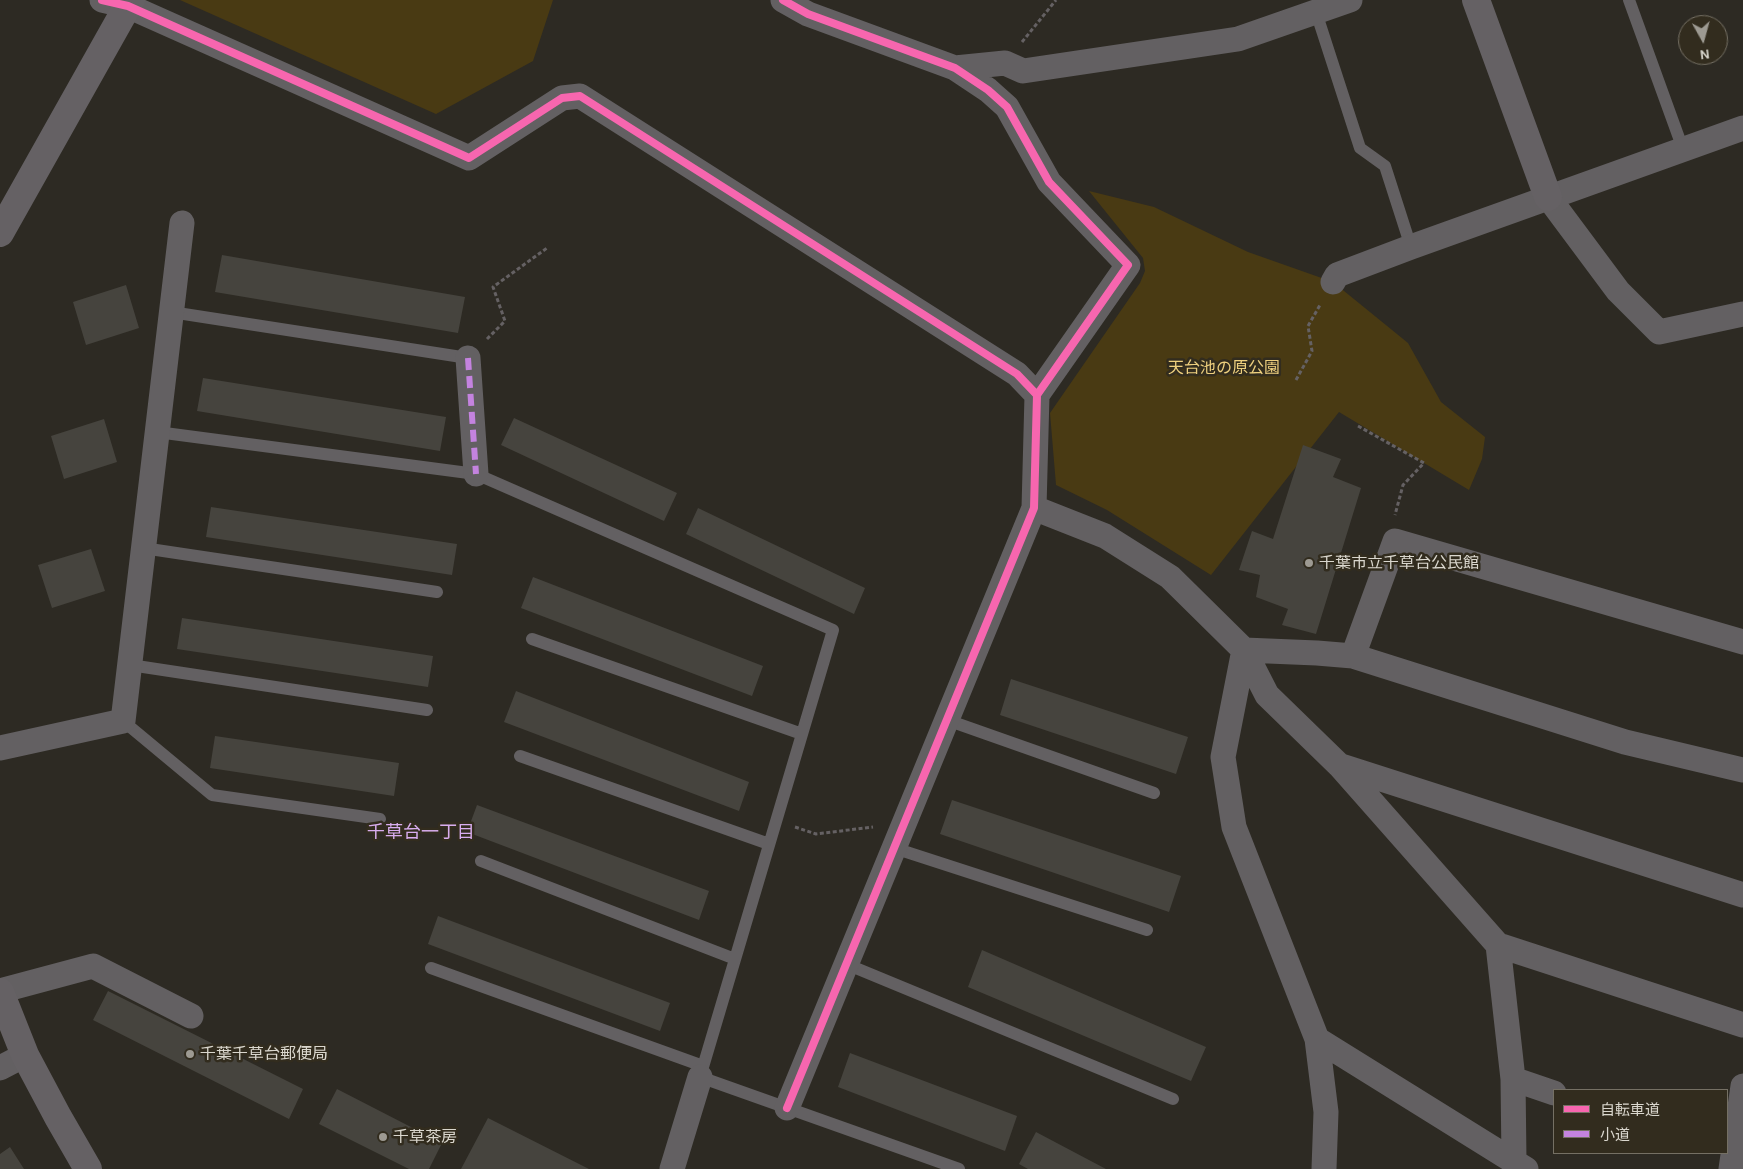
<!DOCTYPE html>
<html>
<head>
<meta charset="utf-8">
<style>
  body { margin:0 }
  #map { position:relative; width:1743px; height:1169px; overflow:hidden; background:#2d2a23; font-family:Karla,"Noto Sans JP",sans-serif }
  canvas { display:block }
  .legend { position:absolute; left:1553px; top:1089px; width:175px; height:65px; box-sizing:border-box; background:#322c1e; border:1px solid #757064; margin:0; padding:6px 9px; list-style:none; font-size:15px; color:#dad7ce }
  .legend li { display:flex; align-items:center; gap:10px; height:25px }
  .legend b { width:25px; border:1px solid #757064 }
  .north { position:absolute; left:1678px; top:15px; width:50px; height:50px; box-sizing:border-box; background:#322c1e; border:1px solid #757064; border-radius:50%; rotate:173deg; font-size:14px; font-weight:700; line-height:20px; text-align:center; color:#dad7ce }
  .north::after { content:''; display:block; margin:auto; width:18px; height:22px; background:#9d9a92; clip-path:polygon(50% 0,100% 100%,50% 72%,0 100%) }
</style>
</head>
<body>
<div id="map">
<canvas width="1743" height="1169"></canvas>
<ul class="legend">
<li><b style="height:6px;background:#f766af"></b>自転車道</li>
<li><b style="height:6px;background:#c483df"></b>小道</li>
</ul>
<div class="north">N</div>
</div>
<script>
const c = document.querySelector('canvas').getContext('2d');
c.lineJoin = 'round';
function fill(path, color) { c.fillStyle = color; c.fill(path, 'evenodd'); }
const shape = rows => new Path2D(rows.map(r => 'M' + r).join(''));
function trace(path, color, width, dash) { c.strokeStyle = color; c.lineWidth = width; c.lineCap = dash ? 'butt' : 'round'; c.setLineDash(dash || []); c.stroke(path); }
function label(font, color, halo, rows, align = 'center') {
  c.font = font + ' Karla,"Noto Sans JP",sans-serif'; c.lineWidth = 5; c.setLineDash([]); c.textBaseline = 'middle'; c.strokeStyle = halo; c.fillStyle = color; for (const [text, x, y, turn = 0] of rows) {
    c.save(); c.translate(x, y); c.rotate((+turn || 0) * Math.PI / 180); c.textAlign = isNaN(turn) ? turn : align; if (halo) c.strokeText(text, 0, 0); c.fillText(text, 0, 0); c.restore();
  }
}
const green = shape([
  [180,0,553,0,533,61,436,114],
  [1089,191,1154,207,1248,252,1333,282,1408,343,1441,402,1485,437,1482,459,1469,490,1339,412,1211,575,1107,510,1056,485,1050,413,1140,283,1145,271,1143,258]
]);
const building = shape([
  [222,255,465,297,458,333,215,292],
  [126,285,139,328,86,345,73,302],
  [203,378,446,417,440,451,197,411],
  [514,418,677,493,664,521,501,445],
  [104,419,117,462,64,479,51,436],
  [1303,445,1341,459,1333,477,1361,488,1316,634,1282,625,1288,609,1256,597,1260,575,1239,570,1252,531,1273,539],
  [211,507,457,544,452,575,206,537],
  [698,508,865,588,854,614,686,534],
  [91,549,105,591,52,608,38,565],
  [533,577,763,666,752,696,521,608],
  [182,618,433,656,428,687,177,649],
  [1011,679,1188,737,1176,774,1000,715],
  [516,691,749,782,739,811,504,722],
  [215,736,399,763,394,796,210,768],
  [952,800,1181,876,1169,912,940,834],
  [477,805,709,891,699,920,467,832],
  [438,916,670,1003,660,1031,428,944],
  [982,950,1206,1047,1191,1081,968,987],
  [108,991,303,1089,289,1119,93,1020],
  [850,1053,1017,1116,1005,1151,838,1087],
  [337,1089,442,1143,429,1169,409,1169,319,1124],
  [488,1118,589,1169,461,1169],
  [1036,1132,1106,1169,1028,1169,1019,1164],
  [10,1147,24,1169,0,1169,0,1154]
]);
const path = shape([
  [1022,42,1056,0],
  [487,339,505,321,493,287,547,248],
  [1296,380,1312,351,1308,326,1320,305],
  [1358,426,1424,463,1403,485,1395,515],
  [795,827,816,834,873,827]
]);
const lane = shape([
  [1629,0,1683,149],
  [1316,12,1360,148,1385,166,1411,247],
  [171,312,468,358],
  [157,432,476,474,833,630,700,1077,959,1169],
  [143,548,437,592],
  [532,639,802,734],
  [130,665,427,710],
  [947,720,1154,793],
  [123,721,212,795,380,819],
  [520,756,769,844],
  [894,848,1147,930],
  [481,861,735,959],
  [846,964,1173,1099],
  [431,968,703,1066]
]);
const street = shape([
  [102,0,128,6,469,158,562,98,580,96,1017,374,1037,395],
  [783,0,808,14,955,68,988,90,1007,107,1049,182,1128,265,1037,395,1034,508,787,1108],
  [955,68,1005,63,1023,71,1238,39,1350,0],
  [1548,197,1618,291,1659,332,1743,314],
  [1333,282,1337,275,1411,247,1743,128],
  [468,358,476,474],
  [1034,508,1105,536,1170,577,1244,650,1317,653,1353,656,1625,742,1743,770],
  [1244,650,1267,695,1340,766,1498,945,1743,1025],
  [1244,650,1223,757,1234,827,1317,1039,1326,1112,1324,1169],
  [1353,656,1395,541,1743,642],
  [0,748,123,721,182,223],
  [1341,766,1743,895],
  [1498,945,1513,1079,1514,1161],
  [0,991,93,966,191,1016],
  [1317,1039,1526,1169],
  [0,1068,25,1055],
  [1513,1079,1554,1093],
  [672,1169,700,1077],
  [1731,1169,1743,1086]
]);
const secondary = shape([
  [1476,0,1548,197],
  [0,233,131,0],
  [0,992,25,1055,58,1117,88,1169]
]);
const quiet = shape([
  [468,358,476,474]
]);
const cycleway = shape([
  [102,0,128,6,469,158,562,98,580,96,1017,374,1037,395],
  [783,0,808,14,955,68,988,90,1007,107,1049,182,1128,265,1037,395,1034,508,787,1108]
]);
const markers = [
  [1309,563,5,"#9d9a92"],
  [190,1054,5,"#9d9a92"],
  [383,1137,5,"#9d9a92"]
];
const parkNames = [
  ["天台池の原公園",1224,368]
];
const poiNames = [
  ["千葉市立千草台公民館",1319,563],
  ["千葉千草台郵便局",200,1054],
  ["千草茶房",393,1137]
];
const neighbourhoodNames = [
  ["千草台一丁目",421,833]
];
fill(green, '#493a13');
fill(building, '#46443e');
trace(path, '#656163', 3, [4, 2.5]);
trace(lane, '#636062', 12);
trace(street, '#636062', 25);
trace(secondary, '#656164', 28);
trace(quiet, '#c483df', 6, [12, 6]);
trace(cycleway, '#f766af', 8);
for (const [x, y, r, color] of markers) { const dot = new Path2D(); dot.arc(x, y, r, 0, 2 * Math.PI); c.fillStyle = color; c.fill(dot); trace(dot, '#322c1e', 2); }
label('16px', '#edcf7e', '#322c1e', parkNames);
label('16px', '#dad7ce', '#322c1e', poiNames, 'left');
label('18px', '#d8adee', '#322c1e', neighbourhoodNames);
</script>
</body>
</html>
